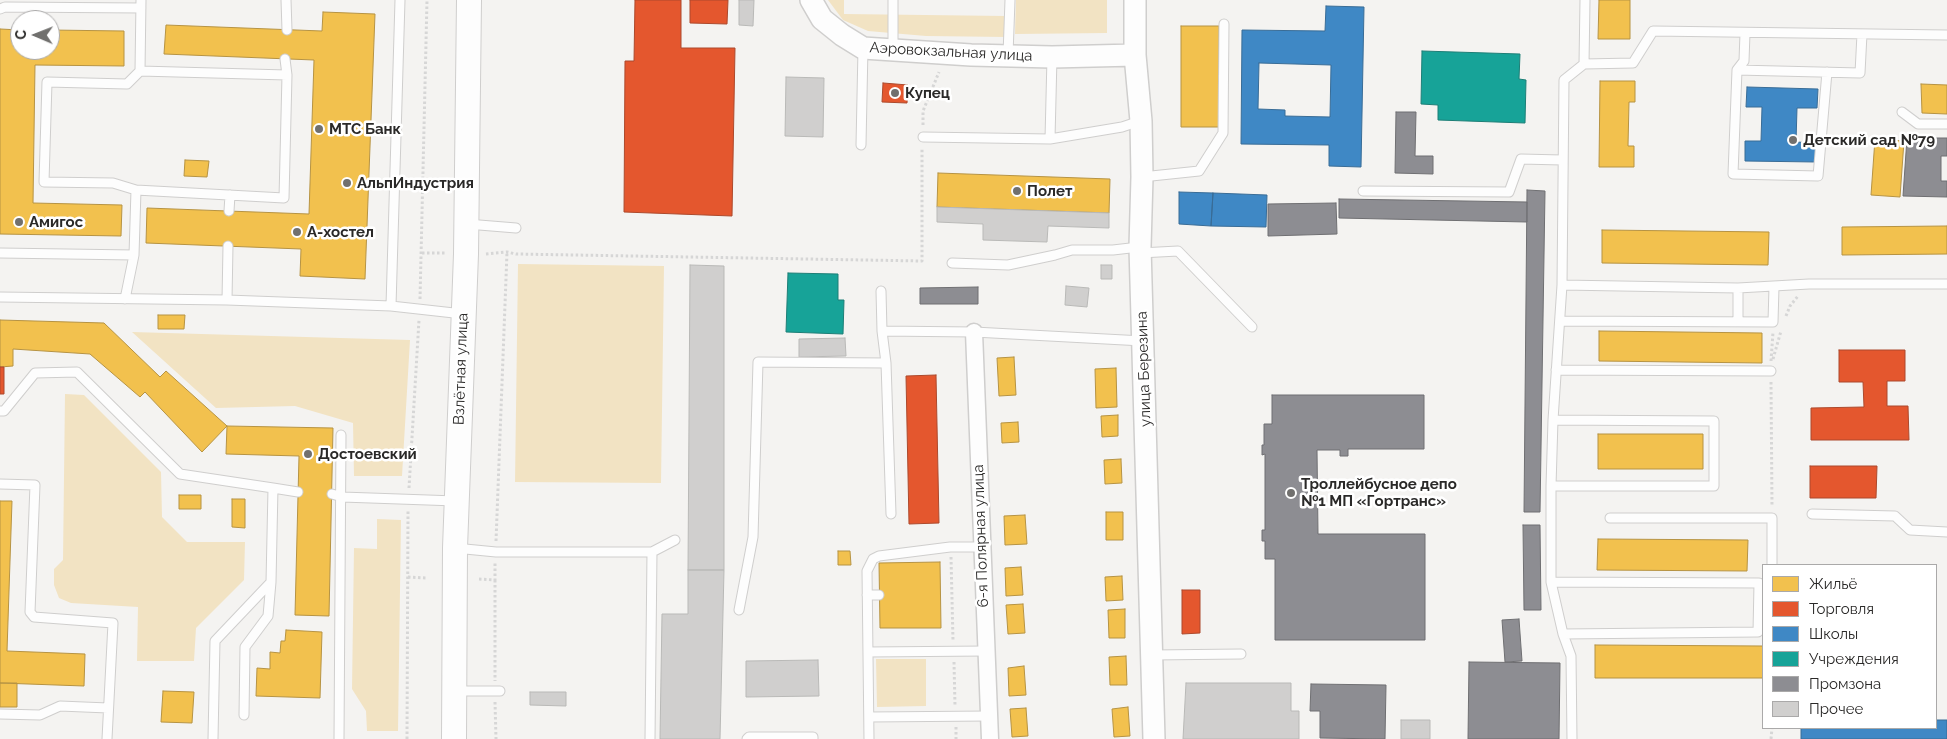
<!DOCTYPE html>
<html>
<head>
<meta charset="utf-8">
<style>
  body { margin:0 }
  #map { position:relative; width:1947px; height:739px; overflow:hidden; background:#f4f3f1; font-family:Raleway,sans-serif }
  canvas { display:block }
  .legend { position:absolute; left:1762px; top:564px; width:175px; height:165px; box-sizing:border-box; background:#fff; border:1px solid #aaa9a9; margin:0; padding:6px 9px; list-style:none; font-size:15px; color:#2a2928 }
  .legend li { display:flex; align-items:center; gap:10px; height:25px }
  .legend b { width:25px; border:1px solid #aaa9a9 }
  .north { position:absolute; left:10px; top:10px; width:50px; height:50px; box-sizing:border-box; background:#fff; border:1px solid #aaa9a9; border-radius:50%; rotate:271deg; font-size:14px; font-weight:700; line-height:20px; text-align:center; color:#2a2928 }
  .north::after { content:''; display:block; margin:auto; width:18px; height:22px; background:#71706e; clip-path:polygon(50% 0,100% 100%,50% 72%,0 100%) }
</style>
</head>
<body>
<div id="map">
<canvas width="1947" height="739"></canvas>
<ul class="legend">
<li><b style="height:14px;background:#f2c14e"></b>Жильё</li>
<li><b style="height:14px;background:#e4572e"></b>Торговля</li>
<li><b style="height:14px;background:#3f88c5"></b>Школы</li>
<li><b style="height:14px;background:#17a398"></b>Учреждения</li>
<li><b style="height:14px;background:#8d8d92"></b>Промзона</li>
<li><b style="height:14px;background:#d0cfce"></b>Прочее</li>
</ul>
<div class="north">С</div>
</div>
<script>
const c = document.querySelector('canvas').getContext('2d');
c.lineJoin = 'round';
function fill(path, color) { c.fillStyle = color; c.fill(path, 'evenodd'); }
const shape = rows => new Path2D(rows.map(r => 'M' + r).join(''));
function trace(path, color, width, dash) { c.strokeStyle = color; c.lineWidth = width; c.lineCap = dash ? 'butt' : 'round'; c.setLineDash(dash || []); c.stroke(path); }
function label(font, color, halo, rows, align = 'center') {
  c.font = font + ' Raleway,sans-serif'; c.lineWidth = 5; c.setLineDash([]); c.textBaseline = 'middle'; c.strokeStyle = halo; c.fillStyle = color; for (const [text, x, y, turn = 0] of rows) {
    c.save(); c.translate(x, y); c.rotate((+turn || 0) * Math.PI / 180); c.textAlign = isNaN(turn) ? turn : align; if (halo) c.strokeText(text, 0, 0); c.fillText(text, 0, 0); c.restore();
  }
}
const green = shape([
  [828,0,844,0,844,14,1006,16,1006,37,926,36,868,31,843,20],
  [1016,0,1107,0,1107,33,1015,34],
  [518,264,664,266,661,483,515,482],
  [132,332,410,340,402,476,354,476,353,423,295,406,216,408],
  [65,394,84,395,161,472,162,517,187,542,245,542,244,580,196,628,194,661,137,661,138,607,71,603,59,598,54,585,54,569,63,560],
  [377,519,401,520,398,731,367,731,366,711,352,689,354,548,377,549],
  [876,659,926,659,926,706,877,707]
]);
const homes = shape([
  [1599,0,1630,0,1630,39,1598,39,1599,0],
  [323,12,375,14,365,279,300,276,301,249,146,243,147,208,309,214,314,60,164,54,166,25,322,31,323,12],
  [1181,26,1219,26,1219,127,1181,127,1181,26],
  [0,29,20,30,20,50,50,50,50,30,124,31,124,66,35,65,33,203,122,205,121,236,0,234,0,29],
  [1600,81,1635,81,1635,102,1629,102,1628,146,1634,146,1634,167,1599,167,1600,81],
  [1921,84,1947,85,1947,114,1922,113,1921,84],
  [1875,139,1904,141,1900,197,1871,195,1875,139],
  [185,160,209,161,207,177,184,176,185,160],
  [938,173,1110,179,1109,213,937,207,938,173],
  [1947,226,1947,254,1842,255,1842,227,1947,226],
  [1602,230,1769,232,1768,265,1602,263,1602,230],
  [158,315,185,315,184,329,158,329,158,315],
  [0,320,104,323,160,377,166,371,227,426,202,452,145,392,140,397,90,354,13,349,13,366,0,367,0,320],
  [1599,331,1762,333,1762,363,1599,361,1599,331],
  [1014,357,1016,395,999,396,997,358,1014,357],
  [1116,368,1117,407,1096,408,1095,369,1116,368],
  [1118,415,1118,436,1102,437,1101,416,1118,415],
  [1018,422,1019,442,1002,443,1001,423,1018,422],
  [227,426,333,428,329,616,295,615,299,456,226,454,227,426],
  [1598,434,1703,434,1703,469,1598,469,1598,434],
  [1121,459,1122,483,1105,484,1104,460,1121,459],
  [179,495,201,495,201,509,179,509,179,495],
  [232,499,245,499,245,528,232,527,232,499],
  [0,501,12,501,7,651,85,654,84,686,0,683,0,501],
  [1106,512,1123,512,1123,540,1106,540,1106,512],
  [1025,515,1027,544,1005,545,1004,516,1025,515],
  [1598,539,1748,540,1747,571,1597,570,1598,539],
  [838,551,850,551,851,565,838,565,838,551],
  [940,562,941,628,880,628,879,563,940,562],
  [1021,567,1023,595,1006,596,1005,568,1021,567],
  [1122,576,1123,600,1106,601,1105,577,1122,576],
  [1023,604,1025,633,1008,634,1006,605,1023,604],
  [1125,609,1125,638,1109,638,1108,610,1125,609],
  [286,630,322,632,320,698,256,696,257,668,270,669,270,652,280,653,281,641,285,641,286,630],
  [1595,645,1763,646,1763,678,1595,678,1595,645],
  [1126,656,1127,685,1110,685,1109,657,1126,656],
  [1024,666,1026,695,1009,696,1008,668,1024,666],
  [0,683,17,683,17,707,0,707,0,683],
  [163,691,194,692,192,723,161,722,163,691],
  [1128,707,1130,736,1114,737,1112,709,1128,707],
  [1026,708,1028,736,1012,737,1010,709,1026,708]
]);
const shops = shape([
  [635,0,681,0,681,48,735,48,732,216,624,212,625,61,634,61,635,0],
  [690,0,728,0,727,24,690,23,690,0],
  [883,83,908,85,907,103,882,102,883,83],
  [1839,350,1905,350,1905,381,1887,381,1887,406,1908,406,1909,440,1811,440,1811,408,1864,407,1863,382,1839,382,1839,350],
  [0,367,4,367,4,394,0,394,0,367],
  [936,375,939,523,909,524,906,376,936,375],
  [1810,466,1877,466,1876,498,1810,498,1810,466],
  [1182,590,1200,590,1200,633,1182,634,1182,590]
]);
const schools = shape([
  [1326,6,1364,7,1361,167,1329,166,1329,145,1241,144,1242,30,1325,31,1326,6],
  [1259,63,1331,65,1330,117,1285,116,1285,110,1258,109,1259,63],
  [1747,87,1818,89,1817,108,1797,108,1796,142,1817,143,1816,162,1745,161,1745,141,1761,141,1762,107,1746,107,1747,87],
  [1179,192,1213,193,1211,226,1179,224,1179,192],
  [1213,193,1267,195,1266,227,1211,226,1213,193],
  [1936,720,1947,720,1947,739,1801,739,1801,728,1936,728,1936,720]
]);
const public = shape([
  [1422,51,1520,54,1519,79,1526,80,1525,123,1438,120,1438,105,1421,104,1422,51],
  [788,273,838,274,838,300,844,300,843,334,786,332,788,273]
]);
const industry = shape([
  [1396,112,1416,112,1415,156,1433,156,1433,174,1395,173,1396,112],
  [1907,138,1947,138,1947,156,1941,156,1941,181,1947,181,1947,197,1903,196,1907,138],
  [1527,190,1545,191,1540,512,1524,512,1527,190],
  [1339,199,1527,202,1527,222,1339,218,1339,199],
  [1336,203,1337,234,1268,236,1268,204,1336,203],
  [978,287,978,304,920,304,920,288,978,287],
  [1272,395,1424,395,1424,449,1348,449,1348,456,1340,456,1340,450,1317,450,1318,534,1425,534,1425,640,1275,640,1275,559,1265,559,1265,541,1262,541,1262,530,1265,530,1265,454,1262,455,1262,445,1264,445,1264,424,1272,424,1272,395],
  [1523,525,1540,525,1541,610,1524,610,1523,525],
  [1519,619,1522,661,1505,662,1502,620,1519,619],
  [1469,662,1560,663,1559,739,1468,739,1469,662],
  [1311,684,1386,685,1385,739,1320,738,1320,711,1310,711,1311,684]
]);
const building = shape([
  [739,0,754,0,753,26,739,25,739,0],
  [786,77,824,78,823,137,785,136,786,77],
  [937,207,1109,213,1109,228,1048,226,1047,242,983,240,983,224,937,222,937,207],
  [690,265,724,266,724,570,688,570,690,265],
  [1101,265,1112,265,1112,279,1101,279,1101,265],
  [1066,286,1089,288,1087,307,1065,305,1066,286],
  [845,338,846,356,799,357,799,339,845,338],
  [688,570,724,570,720,739,660,739,662,614,688,614,688,570],
  [818,660,819,696,746,697,746,661,818,660],
  [1186,683,1291,683,1291,711,1299,711,1299,739,1183,739,1186,683],
  [530,692,566,692,566,706,530,705,530,692],
  [1401,720,1430,720,1430,739,1401,739,1401,720]
]);
const path = shape([
  [923,125,923,111,939,72],
  [422,253,446,253],
  [486,254,507,252,516,254,922,261,922,149],
  [420,299,427,0],
  [1786,316,1790,306,1798,296],
  [1773,359,1781,331],
  [1771,361,1773,332],
  [1771,382,1772,506],
  [409,488,419,320],
  [496,541,507,252],
  [951,557,953,641],
  [408,577,426,578],
  [479,579,495,580,495,562],
  [495,580,495,681],
  [954,662,955,706],
  [495,702,496,739],
  [956,727,956,739],
  [407,739,408,510],
  [1771,739,1772,728]
]);
const service = shape([
  [286,0,287,30],
  [0,9,5,7,141,8],
  [1745,33,1744,61,1737,70,1860,73,1862,34],
  [893,51,893,0],
  [1008,55,1010,0],
  [285,59,287,75],
  [1584,64,1633,63,1653,31,1947,35],
  [1737,70,1733,174,1818,176,1827,72],
  [1902,112,1918,124,1947,124],
  [923,137,1050,139,1122,127,1140,121],
  [1050,139,1052,57],
  [861,145,863,48],
  [1142,177,1199,171,1223,133,1224,24],
  [136,190,113,183,44,182,47,82,127,84,140,71,141,0],
  [1363,191,1509,192,1521,159,1562,160],
  [229,211,230,195],
  [467,224,516,228],
  [0,253,134,255],
  [1140,253,1178,251,1252,327],
  [952,263,1008,265,1055,255,1072,250,1113,250,1139,247],
  [1562,285,1738,288,1809,284,1947,284],
  [1738,288,1738,322],
  [881,291,882,331,886,363,891,514],
  [0,297,227,300,391,306,463,314],
  [125,299,134,255,136,190,284,198,287,75,140,71],
  [227,300,228,246],
  [391,306,400,0],
  [1560,321,1773,322,1774,287],
  [882,331,974,332,1143,341],
  [1556,370,1771,371],
  [0,411,4,411,35,373,77,372,180,474,273,488,271,582,215,641,213,739],
  [0,484,35,485,30,612,34,617,113,623,107,739],
  [1551,486,1714,486,1714,421,1553,420],
  [273,488,298,492],
  [332,494,342,497,456,501],
  [1812,514,1895,516,1910,530,1947,532],
  [1610,518,1772,518,1772,565],
  [455,548,496,552,652,552,650,739],
  [652,552,675,540],
  [1551,582,1759,583],
  [867,595,879,595],
  [739,610,753,537,758,362,886,363],
  [1563,634,1758,632,1759,583,1763,585],
  [868,652,986,651],
  [1152,655,1241,654],
  [455,691,500,691],
  [0,714,40,715,60,706,108,708],
  [244,715,245,647,268,616,271,582],
  [869,717,989,716],
  [339,739,341,435],
  [747,739,749,737,813,737,813,739],
  [869,739,867,571,873,559,879,556,950,547,982,547],
  [1572,739,1571,656,1563,634,1551,582,1551,486,1553,420,1562,285,1564,80,1584,64,1585,0]
]);
const minor = shape([
  [974,332,990,739]
]);
const tertiary = shape([
  [811,0,822,19,842,35,863,48,971,55,1052,57,1135,55],
  [1135,0,1135,55,1141,121,1142,177,1140,247,1154,739]
]);
const secondary = shape([
  [454,739,455,548,466,254,469,0]
]);
const markers = [
  [895,93,5,"#71706e"],
  [319,129,5,"#71706e"],
  [1793,140,5,"#71706e"],
  [347,183,5,"#71706e"],
  [1017,191,5,"#71706e"],
  [19,222,5,"#71706e"],
  [297,232,5,"#71706e"],
  [308,454,5,"#71706e"],
  [1291,493,5,"#71706e"]
];
const streetNames = [
  ["Аэровокзальная улица",951,52,3],
  ["Взлётная улица",461,369,-88],
  ["улица Березина",1144,369,-92],
  ["6-я Полярная улица",981,536,-92]
];
const poiNames = [
  ["Купец",905,93],
  ["МТС Банк",329,129],
  ["Детский сад №79",1803,140],
  ["АльпИндустрия",357,183],
  ["Полет",1027,191],
  ["Амигос",29,222],
  ["А-хостел",307,232],
  ["Достоевский",318,454],
  ["Троллейбусное депо",1301,484],
  ["№1 МП «Гортранс»",1301,501]
];
fill(green, '#f2e3c3');
fill(homes, '#f2c14e');
trace(homes, '#b69343', 1);
fill(shops, '#e4572e');
trace(shops, '#ac492c', 1);
fill(schools, '#3f88c5');
trace(schools, '#396c96', 1);
fill(public, '#17a398');
trace(public, '#1d7e76', 1);
fill(industry, '#8d8d92');
trace(industry, '#6f6f72', 1);
fill(building, '#d0cfce');
trace(building, '#b9b9b7', 1);
trace(service, '#cfcecd', 11);
trace(minor, '#cfcecd', 19);
trace(tertiary, '#cfcecd', 24);
trace(secondary, '#cfcecd', 26);
trace(path, '#d6d6d6', 3, [2.5, 2.5]);
trace(service, '#fdfdfd', 9);
trace(minor, '#fdfdfd', 16);
trace(tertiary, '#fdfdfd', 21);
trace(secondary, '#fdfdfd', 24);
for (const [x, y, r, color] of markers) { const dot = new Path2D(); dot.arc(x, y, r, 0, 2 * Math.PI); c.fillStyle = color; c.fill(dot); trace(dot, '#fff', 2); }
label('15px', '#2a2928', '#fff', streetNames);
label('bold 15px', '#2a2928', '#fff', poiNames, 'left');
</script>
</body>
</html>
